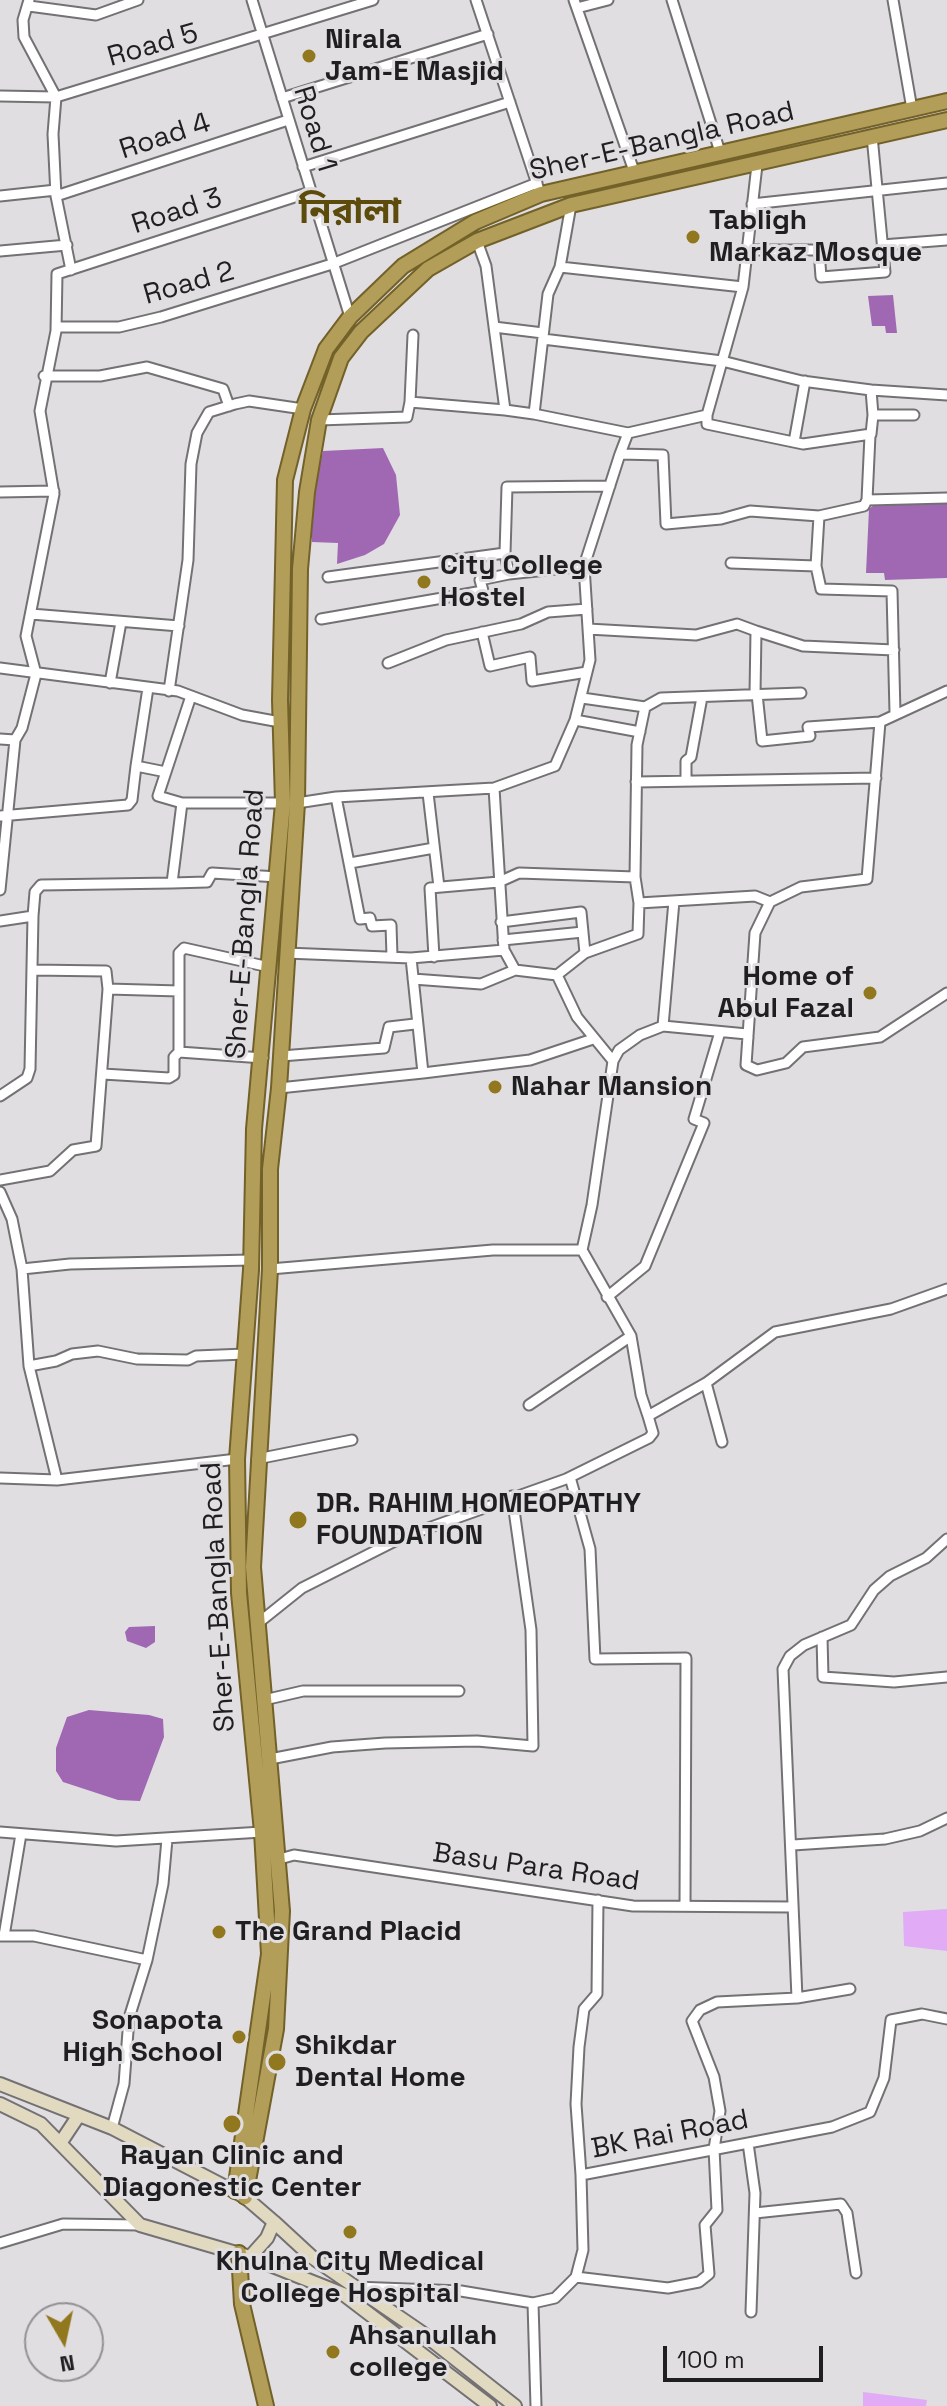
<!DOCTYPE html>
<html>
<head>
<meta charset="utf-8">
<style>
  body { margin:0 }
  #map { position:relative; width:947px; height:2406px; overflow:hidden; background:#e1dee2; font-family:"Space Grotesk",sans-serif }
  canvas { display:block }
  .north { position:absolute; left:24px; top:2302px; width:80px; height:80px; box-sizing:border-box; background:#e1dee2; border:2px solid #939194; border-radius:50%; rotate:171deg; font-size:22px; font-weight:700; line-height:32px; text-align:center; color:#1f1e20 }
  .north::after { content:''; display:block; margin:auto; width:28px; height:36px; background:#91771d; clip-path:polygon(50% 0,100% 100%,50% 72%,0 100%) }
  .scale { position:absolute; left:663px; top:2346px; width:160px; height:36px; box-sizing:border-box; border:4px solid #1f1e20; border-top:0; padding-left:10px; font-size:24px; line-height:28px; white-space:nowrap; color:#1f1e20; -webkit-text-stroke:6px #e1dee2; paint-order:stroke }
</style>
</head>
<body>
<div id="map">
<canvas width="947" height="2406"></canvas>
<div class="north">N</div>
<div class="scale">100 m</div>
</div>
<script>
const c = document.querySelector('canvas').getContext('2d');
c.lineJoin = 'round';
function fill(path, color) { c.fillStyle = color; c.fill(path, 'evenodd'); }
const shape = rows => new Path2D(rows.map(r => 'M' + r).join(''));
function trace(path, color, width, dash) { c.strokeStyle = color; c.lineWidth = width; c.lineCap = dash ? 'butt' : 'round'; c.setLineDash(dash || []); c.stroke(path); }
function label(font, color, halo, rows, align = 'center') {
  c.font = font + ' "Space Grotesk","Noto Sans Bengali",sans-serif'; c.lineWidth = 6; c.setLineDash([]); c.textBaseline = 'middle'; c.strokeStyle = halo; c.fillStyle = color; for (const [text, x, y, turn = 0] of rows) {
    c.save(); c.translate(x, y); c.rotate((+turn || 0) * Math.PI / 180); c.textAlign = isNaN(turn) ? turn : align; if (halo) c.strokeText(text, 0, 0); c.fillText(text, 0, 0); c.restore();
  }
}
const green = shape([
  [947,1909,947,1951,904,1946,903,1912],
  [863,2392,927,2400,926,2406,863,2406]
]);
const water = shape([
  [893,295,897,333,886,333,885,326,872,326,868,296],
  [383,448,396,475,400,515,384,544,365,555,337,564,338,543,312,542,311,506,323,451],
  [947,502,947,578,885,580,884,573,866,573,869,509,874,505],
  [155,1626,155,1642,146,1648,127,1641,125,1632,129,1627],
  [89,1710,149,1715,163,1719,164,1737,140,1801,118,1800,63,1782,56,1771,56,1748,67,1717]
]);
const minor = shape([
  [29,0,23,20,24,37,56,97,53,134,56,196,71,270],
  [252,0,350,317],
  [476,0,538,187],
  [574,0,634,171],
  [672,0,720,152],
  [893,0,912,109],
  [29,6,96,15,138,0],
  [577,8,608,0],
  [0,96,56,97,373,0],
  [282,98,488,34],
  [303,167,510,102],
  [0,196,56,190],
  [56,196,288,120],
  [752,204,947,183],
  [571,205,560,267,548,294,534,414,628,433],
  [477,241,486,266,505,410,534,414],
  [882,245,947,240],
  [748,250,819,250,821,277,885,272,872,136],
  [0,251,67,245],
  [560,267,743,287],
  [56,327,119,327,161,317,332,264,537,183],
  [494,327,543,333],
  [543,339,722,361,802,381,871,390,873,415,914,415],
  [44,376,100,376,147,367,223,389,229,406],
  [871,390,947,395],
  [410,402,413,335],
  [707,415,707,424,803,444,871,434,873,415],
  [319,420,407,417,410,402,505,410],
  [870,435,867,500,947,498],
  [794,442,805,381],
  [620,454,663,455,666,524,721,519,750,511,819,516,864,506,867,500],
  [0,492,54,491],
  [731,563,816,566,819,516],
  [584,566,509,574,505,553,507,487,610,486],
  [816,566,821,589,892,591,895,713],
  [328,577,505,553],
  [31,614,179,626],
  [321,619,483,591,480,580,509,574],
  [588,629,696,635,737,624,756,631],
  [482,632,490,666,530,657,532,681,587,672],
  [388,663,446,640,521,624,548,612,587,609],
  [0,668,178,691,242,715,280,722],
  [110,683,121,622],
  [148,688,136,766,166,772],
  [169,691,188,560,191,464,197,433,209,412,235,404,249,401,303,409],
  [947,691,880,722,867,879,801,887,770,902,755,933,746,1065,757,1070,786,1063,803,1047,880,1037,947,993],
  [755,694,756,631,803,646,894,650],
  [757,694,762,741,810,736,808,727,880,722],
  [645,707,661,698,801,693],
  [575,720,640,732],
  [0,739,15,740,22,728,36,674,26,636,54,494,40,411,56,331,57,274,310,192],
  [686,781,686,761,691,757,702,697],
  [636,782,876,778],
  [494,788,504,950],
  [428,793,439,887],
  [336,797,360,919,370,918,372,926,391,925,392,956],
  [182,803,158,796,191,696],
  [297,803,336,797,494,788,555,766,575,720,590,660,584,566,620,454,628,433,707,415,743,287,757,165],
  [0,816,128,805,132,800,136,766],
  [350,863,434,848],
  [172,883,207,882,212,873,278,877],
  [0,890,15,740],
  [639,903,755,896,770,902],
  [33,916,35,892,41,885,172,883,182,803,283,803],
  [0,921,33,916,30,1069,27,1078,0,1096],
  [501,922,581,912,585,953],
  [503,940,583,932],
  [286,953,411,958,504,950,515,970,557,975,577,1017,613,1061],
  [434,957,430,888,499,882,519,873,635,877],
  [32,970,106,971,108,989,179,991,179,953,184,948,269,967],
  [557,975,585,953,638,934,639,903,635,877,637,745,645,707,582,698],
  [413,979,481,984,515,970],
  [179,991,179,1052,263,1058],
  [663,1026,674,901],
  [281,1056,384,1048,389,1027,415,1024],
  [423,1073,530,1060,593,1039],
  [103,1074,169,1078,174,1075,174,1057,179,1052],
  [279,1088,423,1073,411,958],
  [0,1180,50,1171,73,1150,96,1146,108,989],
  [0,1192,12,1219,22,1269,29,1366,57,1480],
  [582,1250,592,1205,613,1061,619,1050,640,1035,663,1026,747,1034,748,1038],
  [22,1269,70,1264,251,1260],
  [270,1269,493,1250,582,1250,631,1336,641,1395,648,1416],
  [607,1297,645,1266,704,1123,694,1119,720,1032],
  [29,1366,56,1361,72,1354,98,1351,137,1359,188,1360,196,1356,245,1354],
  [706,1383,722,1442],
  [529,1405,631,1336],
  [257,1459,352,1440],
  [570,1477,590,1549,595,1659,686,1658,685,1906],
  [0,1478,57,1480,237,1459],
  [257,1624,302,1588,403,1537,566,1479,649,1438,653,1433,648,1416,706,1383,775,1332,891,1309,947,1289],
  [822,1637,823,1677,894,1682,947,1677],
  [264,1700,303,1691,459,1691],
  [270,1759,332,1747,385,1743,477,1741,533,1746,531,1630,512,1496],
  [0,1832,116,1841,262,1832],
  [793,1845,885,1839,920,1831,947,1818],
  [276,1860,294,1855,633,1906,792,1907],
  [0,1936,34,1936,147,1960],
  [4,1936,21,1834],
  [797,1998,850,1989],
  [112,2128,124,2084,129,2018,147,1960,163,1884,167,1839],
  [748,2143,755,2193,751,2312],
  [581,2175,576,2104,579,2047,584,2009,597,1994,598,1900],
  [755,2213,841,2204,847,2213,856,2273],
  [0,2243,63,2224,140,2225],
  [576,2277,668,2288,699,2282,709,2274,705,2225,717,2210,714,2149,720,2111,714,2077,692,2021,700,2010,717,2002,797,1998,783,1669,790,1656,804,1645,851,1625,874,1590,890,1576,926,1558,947,1539],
  [355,2287,461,2291,533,2303,555,2298,576,2277,583,2250,581,2175,832,2127,870,2112,884,2078,891,2020,922,2014,947,2019],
  [533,2303,536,2406]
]);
const secondary = shape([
  [0,2084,112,2128,245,2197,274,2222,267,2238,250,2257],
  [0,2104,41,2124,140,2225,250,2257,343,2294,490,2406],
  [61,2142,79,2115],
  [274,2222,313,2258,421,2332,515,2406]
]);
const trunk = shape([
  [235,2191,269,1954,262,1832,239,1593,237,1459,251,1270,254,1129,283,803,280,700,285,480,303,409,326,349,350,317,403,266,475,222,541,194,947,101],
  [245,2197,276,2029,282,1911,253,1567,270,1269,270,1169,279,1088,297,803,300,569,307,492,319,420,341,358,361,332,428,269,477,241,571,205,947,120],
  [239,2253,242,2304,266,2406]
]);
const markers = [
  [309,56,8,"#91771d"],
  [693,237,8,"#91771d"],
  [424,582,8,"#91771d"],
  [870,993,8,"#91771d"],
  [495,1087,8,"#91771d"],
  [298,1520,10,"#91771d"],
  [219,1932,8,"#91771d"],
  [239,2037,8,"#91771d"],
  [277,2062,10,"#91771d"],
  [232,2124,10,"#91771d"],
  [350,2232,8,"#91771d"],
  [333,2352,8,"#91771d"]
];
const poiNames = [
  ["Nirala",325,40],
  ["Jam-E Masjid",325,72],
  ["Tabligh",709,221],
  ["Markaz Mosque",709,253],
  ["City College",440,566],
  ["Hostel",440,598],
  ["Home of",854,977,"right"],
  ["Abul Fazal",854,1009,"right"],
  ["Nahar Mansion",511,1087],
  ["DR. RAHIM HOMEOPATHY",316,1504],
  ["FOUNDATION",316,1536],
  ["The Grand Placid",235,1932],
  ["Sonapota",223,2021,"right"],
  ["High School",223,2053,"right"],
  ["Shikdar",295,2046],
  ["Dental Home",295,2078],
  ["Rayan Clinic and",232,2156,"center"],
  ["Diagonestic Center",232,2188,"center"],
  ["Khulna City Medical",350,2262,"center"],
  ["College Hospital",350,2294,"center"],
  ["Ahsanullah",349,2336],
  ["college",349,2368]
];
const streetNames = [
  ["Road 5",153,46,-16],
  ["Road 1",314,129,73],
  ["Road 4",165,137,-18],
  ["Sher-E-Bangla Road",662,142,-13],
  ["Road 3",177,212,-18],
  ["Road 2",189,284,-16],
  ["Sher-E-Bangla Road",246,924,-86],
  ["Sher-E-Bangla Road",219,1597,-93],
  ["Basu Para Road",536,1868,8],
  ["BK Rai Road",670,2135,-11]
];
const districtNames = [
  ["নিরালা",350,213]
];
fill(green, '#e1abf5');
fill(water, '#a068b3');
trace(minor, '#747175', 13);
trace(secondary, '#747175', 16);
trace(trunk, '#726129', 18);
trace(minor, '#fff', 9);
trace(secondary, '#e2dac0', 12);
trace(trunk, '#b29e58', 14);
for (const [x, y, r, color] of markers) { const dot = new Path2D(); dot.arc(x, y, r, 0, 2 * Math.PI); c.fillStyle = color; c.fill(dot); trace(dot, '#e1dee2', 3); }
label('bold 28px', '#1f1e20', '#e1dee2', poiNames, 'left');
label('28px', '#1f1e20', '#e1dee2', streetNames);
label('bold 36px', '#5c4b0b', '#e1dee2', districtNames);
</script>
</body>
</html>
